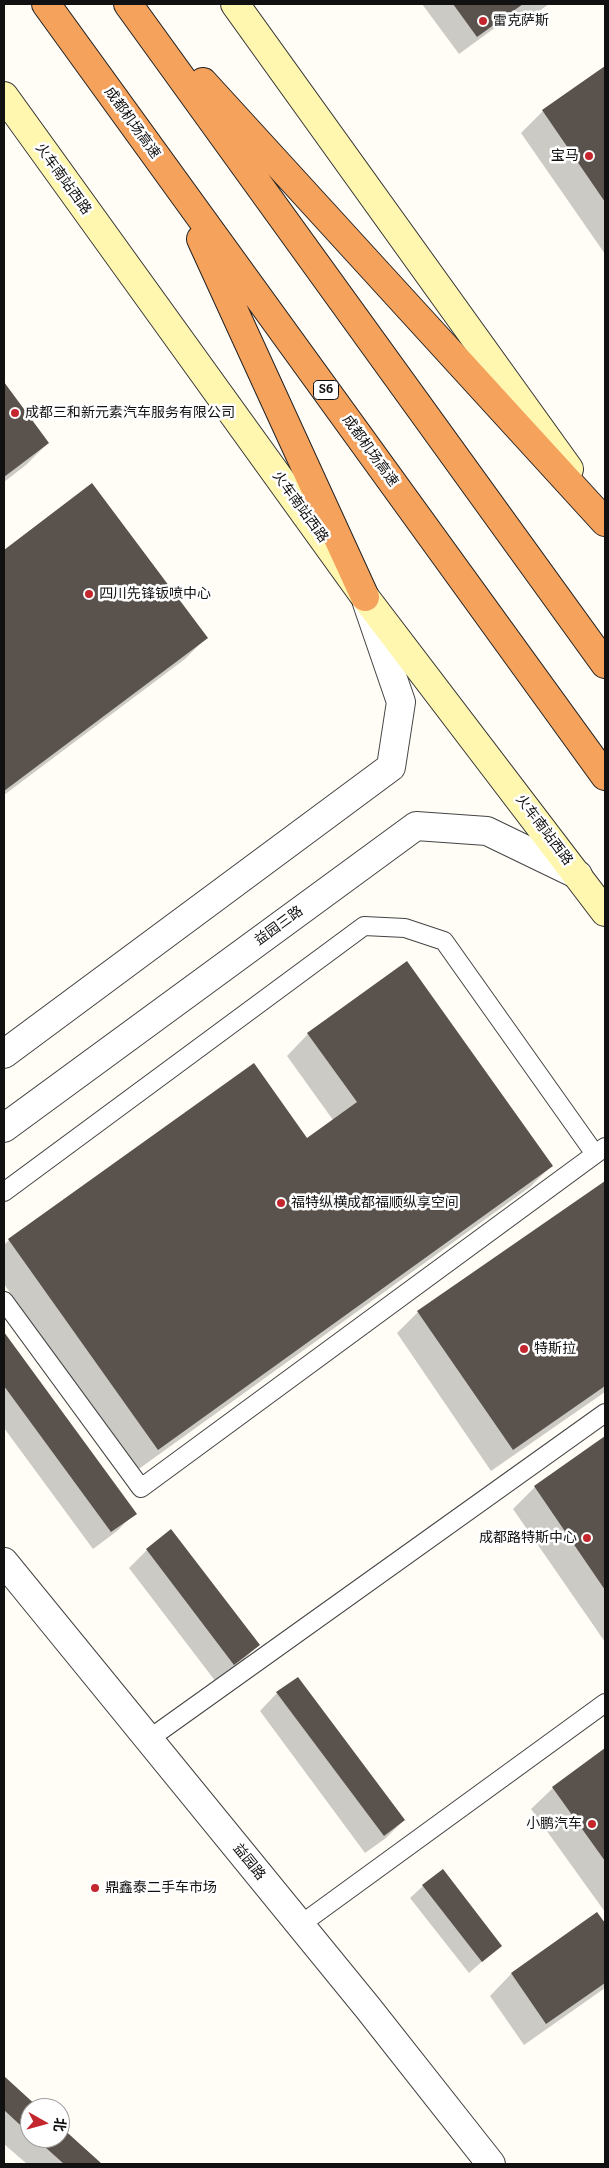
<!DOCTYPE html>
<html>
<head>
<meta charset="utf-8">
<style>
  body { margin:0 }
  #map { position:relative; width:609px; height:2168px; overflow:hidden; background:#fffdf5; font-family:Bitter,"Noto Sans SC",serif }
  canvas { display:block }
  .frame { position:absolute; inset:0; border:5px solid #111; pointer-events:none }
  .north { position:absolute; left:20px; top:2098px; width:50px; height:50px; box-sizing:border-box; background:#fff; border:1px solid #a0a0a0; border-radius:50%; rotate:97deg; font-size:14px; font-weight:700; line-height:20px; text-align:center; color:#111 }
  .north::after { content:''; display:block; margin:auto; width:18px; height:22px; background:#c4262e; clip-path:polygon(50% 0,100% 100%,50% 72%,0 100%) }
</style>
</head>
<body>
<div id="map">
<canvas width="609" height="2168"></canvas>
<div class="frame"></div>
<div class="north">北</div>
</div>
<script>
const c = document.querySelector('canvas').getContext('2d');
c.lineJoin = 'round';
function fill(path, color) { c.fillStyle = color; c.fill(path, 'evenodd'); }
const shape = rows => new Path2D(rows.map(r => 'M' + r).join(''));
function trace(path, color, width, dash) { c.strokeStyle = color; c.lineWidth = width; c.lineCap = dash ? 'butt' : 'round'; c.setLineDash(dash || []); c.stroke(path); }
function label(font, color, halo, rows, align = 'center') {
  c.font = font + ' Bitter,"Noto Sans SC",serif'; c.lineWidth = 5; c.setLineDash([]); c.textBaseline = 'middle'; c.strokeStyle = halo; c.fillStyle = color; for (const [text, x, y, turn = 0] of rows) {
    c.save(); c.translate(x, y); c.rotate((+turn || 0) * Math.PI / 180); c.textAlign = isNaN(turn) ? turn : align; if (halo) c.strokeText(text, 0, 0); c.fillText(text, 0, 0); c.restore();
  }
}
const shadow = shape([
  [422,4,549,4,528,19,511,16,459,54],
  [605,68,605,254,521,133,543,111],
  [4,384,48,443,26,465,4,482],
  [92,485,206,638,185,659,4,795,4,551],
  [308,1034,551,1166,530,1187,136,1471,4,1284,4,1245,9,1240,307,1139,333,1120,287,1056],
  [605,1182,605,1392,491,1471,397,1333,418,1312],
  [4,1334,135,1513,117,1531,93,1549,4,1428],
  [605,1438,605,1642,513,1509,535,1487],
  [171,1531,258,1645,241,1662,216,1682,129,1568,147,1550],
  [277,1693,404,1820,386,1838,365,1853,260,1711],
  [605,1750,605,1912,531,1809,553,1788],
  [423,1886,500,1946,469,1973,410,1898],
  [597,1913,605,1925,605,1988,524,2045,490,1996,511,1974],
  [4,2078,38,2108,30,2108,30,2138,60,2138,60,2128,100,2164,27,2164,4,2144]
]);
const building = shape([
  [453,4,523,4,477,37],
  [605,66,605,202,542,110],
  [4,382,49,443,4,477],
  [92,483,208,638,4,791,4,550],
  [407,961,553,1166,158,1450,8,1239,254,1063,307,1138,357,1102,307,1033],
  [605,1181,605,1386,513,1450,417,1311],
  [4,1332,137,1514,111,1532,4,1386],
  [605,1436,605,1590,534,1486],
  [171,1529,260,1645,234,1665,146,1549],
  [298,1677,405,1820,384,1836,276,1692],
  [605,1748,605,1861,552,1787],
  [443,1869,502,1946,482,1962,422,1885],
  [597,1912,605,1923,605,1983,546,2024,511,1973],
  [4,2076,39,2108,30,2108,30,2134,4,2110],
  [60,2126,102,2164,64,2164,35,2138,60,2138]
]);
const service = shape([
  [4,1192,364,926,405,928,444,941,595,1154],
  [4,1301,141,1488,605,1147],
  [149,1739,605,1413],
  [300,1925,605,1703]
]);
const minor = shape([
  [4,1054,391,767,401,702,367,603],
  [4,1128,416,826,487,831,578,875],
  [4,1562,368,2008,491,2164]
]);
const secondary = shape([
  [235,4,569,469],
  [4,96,365,597,605,912]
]);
const motorway = shape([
  [46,4,605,776],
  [128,4,605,664],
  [203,82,605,522],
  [201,239,365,597]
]);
const markers = [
  [483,21,5,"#c4262e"],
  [589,156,5,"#c4262e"],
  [15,413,5,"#c4262e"],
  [89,594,5,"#c4262e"],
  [281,1203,5,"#c4262e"],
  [524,1349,5,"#c4262e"],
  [587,1538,5,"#c4262e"],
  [592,1824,5,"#c4262e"],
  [95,1888,5,"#c4262e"]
];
const shields = [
  [326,390,25]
];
const shieldNames = [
  ["S6",326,390]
];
const poiNames = [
  ["雷克萨斯",493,21],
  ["宝马",579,156,"right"],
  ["成都三和新元素汽车服务有限公司",25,413],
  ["四川先锋钣喷中心",99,594],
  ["福特纵横成都福顺纵享空间",291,1203],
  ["特斯拉",534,1349],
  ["成都路特斯中心",577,1538,"right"],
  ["小鹏汽车",582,1824,"right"],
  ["鼎鑫泰二手车市场",105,1888]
];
const streetNames = [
  ["成都机场高速",132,123,54],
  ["火车南站西路",63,179,54],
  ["成都机场高速",370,451,54],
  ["火车南站西路",300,507,54],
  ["火车南站西路",544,830,53],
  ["益园三路",279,926,-36],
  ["益园路",249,1862,51]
];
fill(shadow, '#0003');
fill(building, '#5a524d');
trace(service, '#444', 20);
trace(minor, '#444', 30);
trace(secondary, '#333', 30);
trace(motorway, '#222', 30);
trace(service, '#fff', 18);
trace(minor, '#fff', 28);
trace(secondary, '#fff6b0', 28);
trace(motorway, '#f5a25d', 28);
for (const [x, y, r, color] of markers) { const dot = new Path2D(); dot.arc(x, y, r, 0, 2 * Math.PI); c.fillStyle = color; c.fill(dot); trace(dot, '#fff', 2); }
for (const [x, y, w] of shields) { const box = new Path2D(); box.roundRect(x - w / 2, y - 9.5, w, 19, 4); c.fillStyle = '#fff'; c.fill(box); trace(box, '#111', 1); }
label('bold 12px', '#111', null, shieldNames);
label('14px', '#111', '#fff', poiNames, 'left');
label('14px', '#111', '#fff', streetNames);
</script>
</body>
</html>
